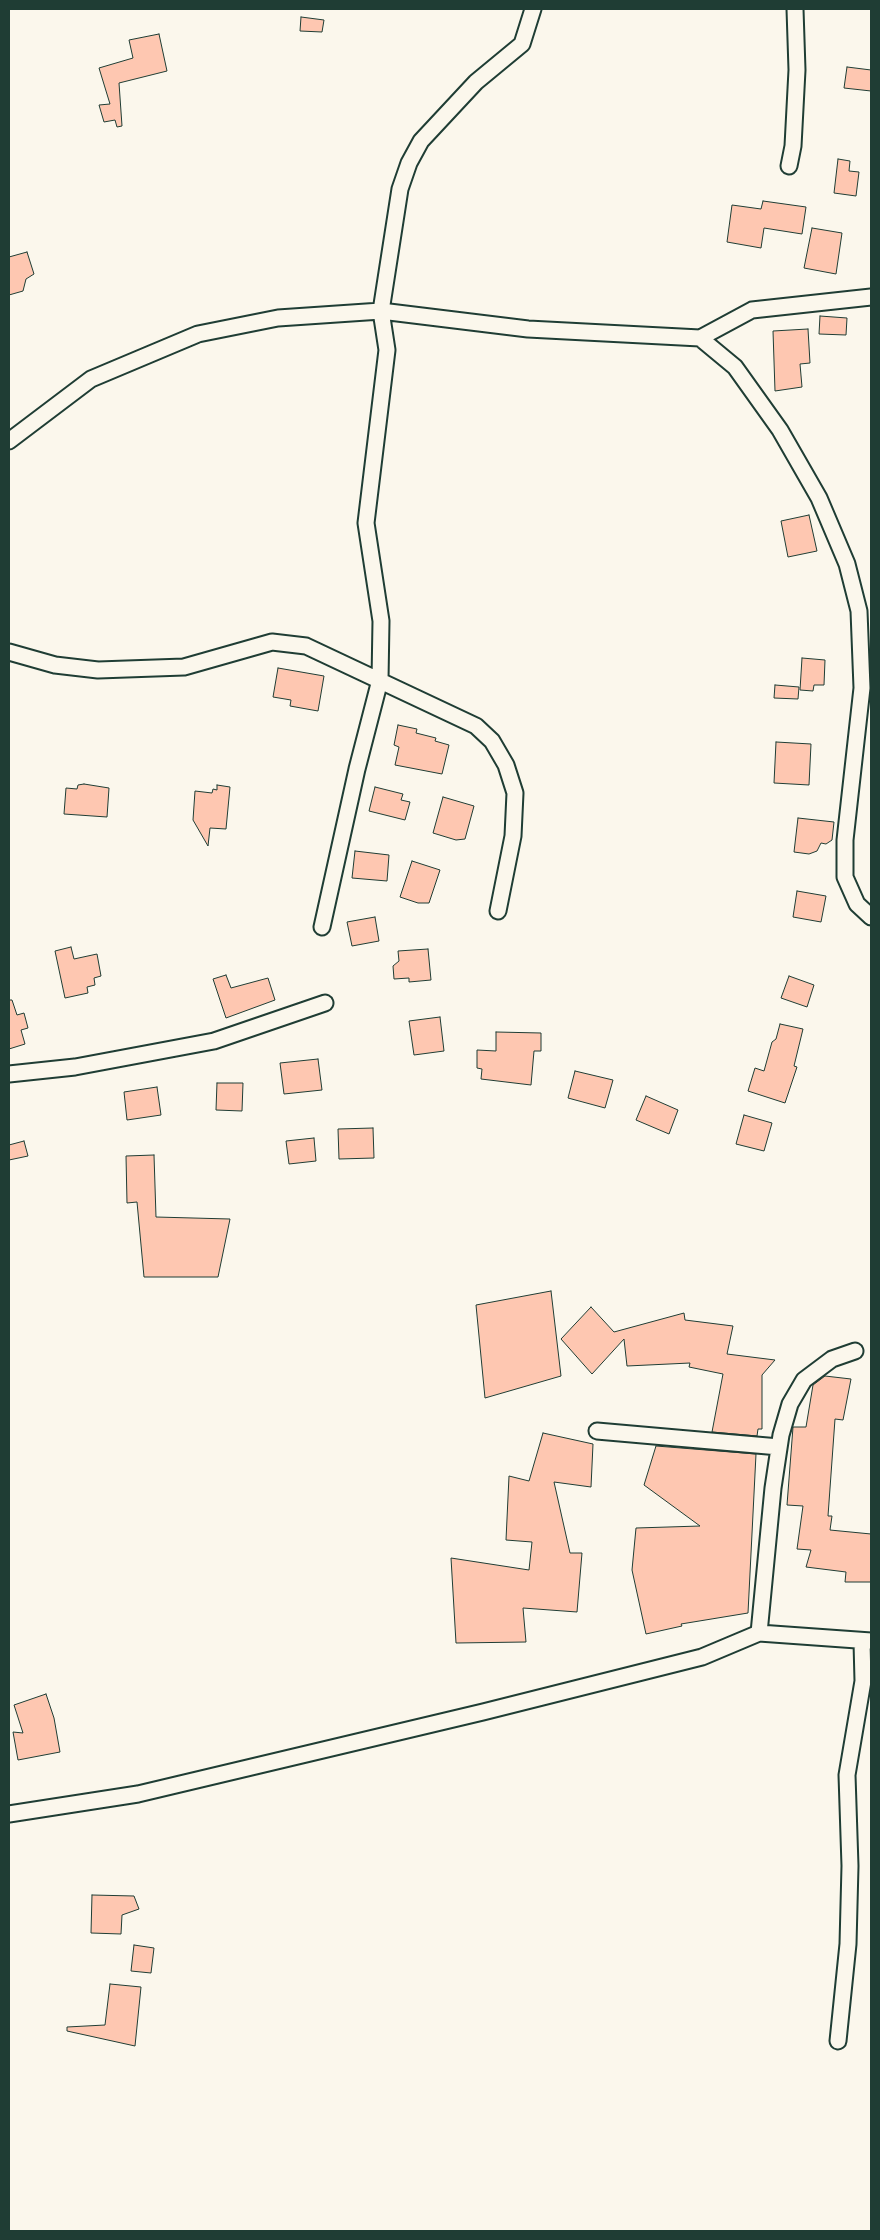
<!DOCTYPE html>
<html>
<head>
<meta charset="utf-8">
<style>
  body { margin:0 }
  #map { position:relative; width:880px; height:2240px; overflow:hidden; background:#fbf7ec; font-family:"Patrick Hand",sans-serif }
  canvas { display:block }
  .frame { position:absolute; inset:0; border:10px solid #1f3d34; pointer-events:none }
</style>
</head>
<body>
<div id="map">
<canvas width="880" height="2240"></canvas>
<div class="frame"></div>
</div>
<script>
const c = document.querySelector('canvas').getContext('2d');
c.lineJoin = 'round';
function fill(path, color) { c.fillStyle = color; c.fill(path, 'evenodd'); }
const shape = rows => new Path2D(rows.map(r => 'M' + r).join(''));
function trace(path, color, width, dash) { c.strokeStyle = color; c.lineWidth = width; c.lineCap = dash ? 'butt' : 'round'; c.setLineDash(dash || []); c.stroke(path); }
const building = shape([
  [301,17,324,20,322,32,300,31,301,17],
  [159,34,167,71,119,83,122,126,117,127,115,120,104,122,99,105,110,104,99,68,133,58,129,40,159,34],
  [847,67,871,70,871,91,844,88,847,67],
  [838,159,850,161,849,171,859,172,856,196,834,193,838,159],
  [763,201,806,207,802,234,764,228,761,248,727,242,732,205,761,209,763,201],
  [812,228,842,233,836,274,804,268,812,228],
  [27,252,34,274,26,279,23,291,9,295,9,257,27,252],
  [820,316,847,318,846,335,819,334,820,316],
  [808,329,810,363,800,364,802,387,775,391,773,331,808,329],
  [809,515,817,551,788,557,781,521,809,515],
  [802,658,825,660,824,685,814,685,813,691,800,690,802,658],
  [278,668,324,676,318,711,290,706,291,700,273,697,278,668],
  [775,685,799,687,798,699,774,698,775,685],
  [398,725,417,729,416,733,436,738,435,741,449,745,442,774,395,765,399,747,394,745,398,725],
  [776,742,811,744,809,785,774,783,776,742],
  [84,784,109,788,107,817,64,814,66,788,77,789,78,785,84,784],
  [217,785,230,787,226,829,210,828,208,846,193,820,195,791,212,793,213,789,217,790,217,785],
  [375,787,403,794,401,800,410,802,405,820,369,811,375,787],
  [443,797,474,806,465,839,456,840,433,833,443,797],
  [798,818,834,822,832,840,826,844,821,843,817,851,809,854,794,852,798,818],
  [355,851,389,855,387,881,352,878,355,851],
  [412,861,440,870,429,903,418,903,400,897,412,861],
  [797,891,826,896,821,922,793,917,797,891],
  [375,917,379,941,352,946,347,922,375,917],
  [71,947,74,959,97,954,101,976,94,978,95,985,87,987,88,993,65,998,55,951,71,947],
  [428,949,431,980,409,982,409,978,394,979,393,966,399,961,398,951,428,949],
  [226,975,231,988,268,978,275,1000,226,1018,213,979,226,975],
  [789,976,814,985,807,1007,781,998,789,976],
  [9,1000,12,1000,17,1015,24,1013,28,1028,21,1030,25,1044,9,1049,9,1000],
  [440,1017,444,1051,414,1055,409,1021,440,1017],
  [780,1024,803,1029,794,1066,797,1067,785,1103,748,1091,755,1068,764,1071,772,1042,776,1039,780,1024],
  [496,1032,541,1033,541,1051,534,1051,531,1085,481,1079,482,1069,477,1068,477,1050,496,1051,496,1032],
  [318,1059,322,1090,284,1094,280,1063,318,1059],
  [575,1071,613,1080,605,1108,568,1098,575,1071],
  [217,1083,243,1083,242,1111,216,1110,217,1083],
  [157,1087,161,1115,127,1120,124,1092,157,1087],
  [646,1096,678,1110,669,1134,636,1120,646,1096],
  [744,1115,772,1123,764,1151,736,1144,744,1115],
  [373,1128,374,1158,339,1159,338,1129,373,1128],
  [314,1138,316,1161,289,1164,286,1141,314,1138],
  [24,1141,28,1156,9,1160,9,1145,24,1141],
  [154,1155,156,1217,230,1219,218,1277,144,1277,137,1202,127,1203,126,1156,154,1155],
  [551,1291,561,1376,485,1398,476,1305,551,1291],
  [591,1307,614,1332,684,1313,685,1320,733,1326,727,1354,775,1360,762,1375,762,1429,758,1429,757,1436,712,1432,723,1374,689,1367,690,1363,627,1366,624,1339,592,1374,561,1339,591,1307],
  [825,1376,851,1379,843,1420,835,1419,828,1516,832,1516,830,1530,871,1534,871,1582,845,1582,846,1572,806,1567,811,1550,797,1549,803,1506,787,1505,793,1427,806,1427,813,1385,825,1376],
  [543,1433,593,1444,591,1487,554,1482,570,1553,582,1553,577,1612,523,1608,526,1642,456,1643,451,1558,529,1570,532,1542,506,1540,509,1476,529,1481,543,1433],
  [656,1446,756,1454,748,1613,681,1624,682,1626,646,1634,632,1570,636,1528,700,1526,644,1485,656,1446],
  [46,1694,54,1718,60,1752,18,1760,13,1732,23,1733,14,1705,46,1694],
  [92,1895,134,1896,139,1909,122,1915,121,1934,91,1933,92,1895],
  [134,1945,154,1948,151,1973,131,1971,134,1945],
  [110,1984,141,1987,135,2046,67,2031,67,2027,105,2025,110,1984]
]);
const minor = shape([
  [789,166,793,146,797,70,795,9],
  [700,338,735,367,780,430,819,498,847,564,859,611,862,688,845,840,845,877,857,904,871,917],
  [9,441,91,379,198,334,278,318,381,311,528,329,700,338,752,310,871,297],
  [9,652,55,665,98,670,184,667,272,642,306,646,476,726,492,741,506,765,515,793,513,836,498,911],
  [322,927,357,769,380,680,381,621,366,523,387,350,381,311,400,189,409,163,421,141,476,82,522,44,533,9],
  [9,1074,75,1067,214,1041,325,1003],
  [597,1431,779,1447],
  [759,1633,773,1488,781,1435,790,1404,804,1380,832,1359,855,1351],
  [9,1814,138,1794,483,1712,702,1657,759,1633,871,1641],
  [838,2041,848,1944,850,1866,847,1775,863,1681,862,1642]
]);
fill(building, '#fec7b1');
trace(building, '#1f3d34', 1);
trace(minor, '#1f3d34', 19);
trace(minor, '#fbf7ec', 15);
</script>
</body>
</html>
